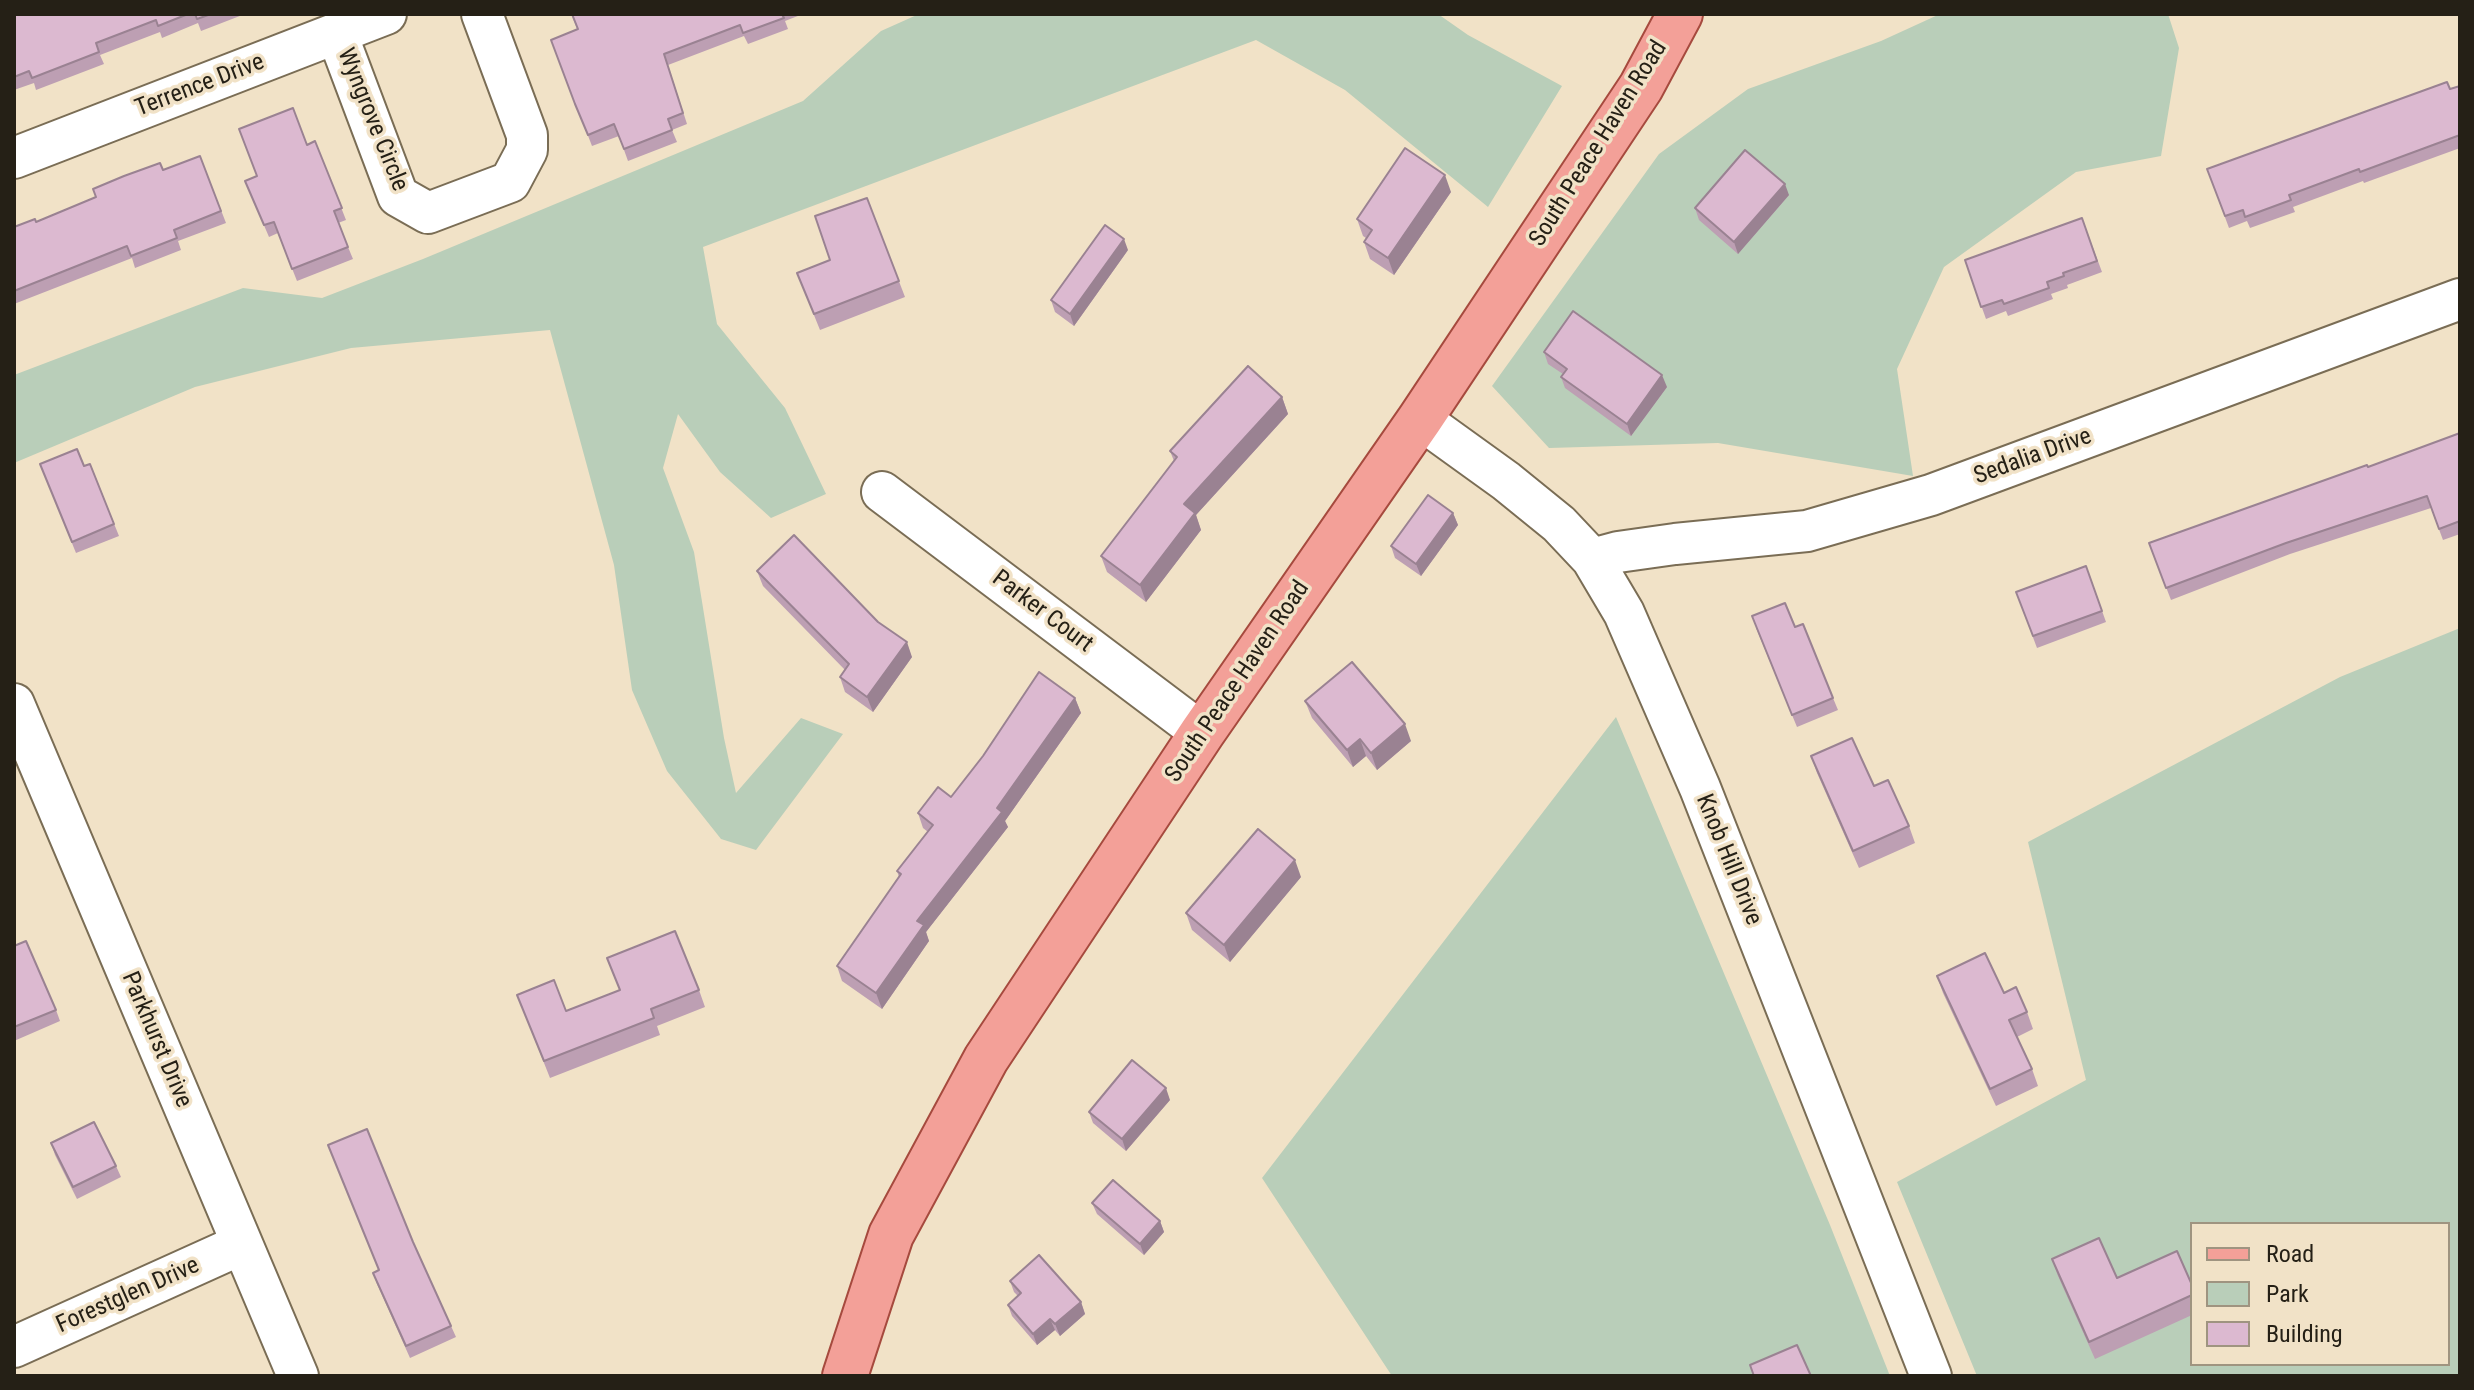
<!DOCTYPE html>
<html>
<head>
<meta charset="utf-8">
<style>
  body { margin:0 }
  #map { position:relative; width:2474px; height:1390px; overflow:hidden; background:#f1e2c7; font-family:"Roboto Condensed",sans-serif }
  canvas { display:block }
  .frame { position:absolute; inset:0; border:16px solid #252016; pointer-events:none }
  .legend { position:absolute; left:2190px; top:1222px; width:260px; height:144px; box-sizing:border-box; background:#f1e2c7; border:2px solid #9f9480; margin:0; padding:10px 14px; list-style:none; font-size:24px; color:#252016 }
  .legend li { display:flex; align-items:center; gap:16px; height:40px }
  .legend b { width:40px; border:2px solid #9f9480 }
</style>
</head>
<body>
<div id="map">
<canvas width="2474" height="1390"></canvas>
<div class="frame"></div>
<ul class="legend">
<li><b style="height:10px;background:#f3a098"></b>Road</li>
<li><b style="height:22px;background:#b9ceb9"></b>Park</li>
<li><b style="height:22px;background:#dcb9d0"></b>Building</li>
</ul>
</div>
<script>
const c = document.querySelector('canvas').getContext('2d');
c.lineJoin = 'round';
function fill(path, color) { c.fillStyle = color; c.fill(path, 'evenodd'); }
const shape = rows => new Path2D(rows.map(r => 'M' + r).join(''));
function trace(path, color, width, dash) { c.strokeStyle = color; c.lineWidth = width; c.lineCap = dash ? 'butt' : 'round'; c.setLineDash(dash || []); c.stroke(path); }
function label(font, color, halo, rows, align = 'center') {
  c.font = font + ' "Roboto Condensed",sans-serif'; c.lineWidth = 7; c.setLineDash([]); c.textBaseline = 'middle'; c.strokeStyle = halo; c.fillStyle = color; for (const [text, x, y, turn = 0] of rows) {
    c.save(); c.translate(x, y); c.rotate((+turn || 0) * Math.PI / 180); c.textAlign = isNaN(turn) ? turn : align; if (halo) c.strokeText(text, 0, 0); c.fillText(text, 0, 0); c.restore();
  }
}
const green = shape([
  [919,14,1438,14,1468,35,1562,86,1488,207,1345,90,1256,40,703,247,717,324,785,408,826,494,771,518,720,472,678,414,663,468,694,552,724,738,736,793,801,718,843,734,756,850,721,839,667,771,632,690,614,565,550,330,351,348,195,387,14,463,14,375,243,288,322,298,423,259,803,101,881,31],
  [1940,14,2168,14,2179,48,2161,156,2076,172,1944,267,1897,369,1913,476,1718,443,1549,448,1492,386,1659,154,1748,89,1881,41],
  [2460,628,2460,1376,1977,1376,1897,1182,2086,1080,2028,842,2340,677],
  [2192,1224,2448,1224,2448,1364,2192,1364],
  [1616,717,1830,1225,1890,1376,1392,1376,1262,1178]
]);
const minor = shape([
  [337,34,398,196,428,213,510,182,527,150,527,135,482,14],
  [14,158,386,14],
  [1420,419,1506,481,1559,524,1592,559,1624,613,1700,788,1931,1376],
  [882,492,1202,733],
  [1592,559,1618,552,1675,544,1807,531,1931,495,2460,299],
  [14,704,298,1376],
  [14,1347,242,1244]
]);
const major = shape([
  [845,1376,891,1235,986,1059,1202,733,1420,419,1641,87,1680,14]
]);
const wall = shape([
  [14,14,245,14,201,31,198,23,162,38,160,32,100,55,104,64,36,90,34,83,14,90],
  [571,14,803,14,785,21,788,29,748,44,744,36,668,65,687,124,672,130,677,142,628,161,619,136,592,146,580,115,577,29],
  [2460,86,2460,148,2364,183,2363,181,2293,207,2295,212,2250,228,2247,221,2229,228,2207,169],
  [315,141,346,220,338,223,353,259,297,281,278,233,269,237,245,181,257,176,307,145],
  [200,156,226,223,178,241,181,250,135,268,132,258,14,304,14,227,36,222],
  [1451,192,1394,275,1370,259,1364,242,1366,238,1363,236,1357,219],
  [1789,195,1738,254,1699,220,1695,208],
  [867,198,905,297,820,330,797,273,830,260],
  [2082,218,2102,272,2067,285,2068,288,2051,294,2053,299,2008,316,2006,311,1986,319,1965,260],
  [1128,250,1074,326,1055,312,1051,300],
  [1544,352,1667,387,1631,436,1565,388,1561,377,1563,374,1548,364],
  [1282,397,1288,414,1196,515,1201,530,1146,602,1107,572,1101,556,1174,461,1170,451],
  [2460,433,2460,534,2443,540,2431,508,2290,554,2171,600,2149,543,2368,467],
  [40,464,84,466,90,464,119,536,76,553],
  [1453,513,1458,525,1421,576,1395,558,1391,546],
  [2086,566,2106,622,2037,648,2016,592],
  [757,571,912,657,873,712,845,692,840,677,845,670,763,586],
  [1795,627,1833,698,1838,710,1797,727,1756,628],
  [1075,698,1081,713,1005,821,1008,827,926,932,929,941,882,1009,842,981,837,966,899,877,897,871,928,832,923,828,918,813,951,797],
  [1305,701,1411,741,1377,770,1366,756,1353,767,1312,718],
  [1811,756,1874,786,1909,826,1915,843,1859,868,1817,773],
  [1301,877,1230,962,1192,930,1186,913],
  [14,946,56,1010,60,1021,14,1041],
  [1937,976,2004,993,2027,1012,2033,1029,2017,1037,2032,1069,2038,1086,1996,1106,1943,993],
  [699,990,705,1007,657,1026,660,1035,550,1078,517,995,566,1011],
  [1170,1100,1126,1151,1093,1123,1089,1112],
  [51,1143,116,1166,121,1177,77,1199,55,1155],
  [1092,1203,1160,1221,1164,1232,1144,1255,1097,1214],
  [2052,1259,2117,1278,2192,1285,2192,1315,2095,1359,2058,1276],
  [378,1270,451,1326,456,1337,410,1358,377,1284,373,1273],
  [1010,1281,1081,1302,1085,1314,1060,1336,1055,1330,1037,1345,1012,1316,1008,1305,1018,1296,1014,1292]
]);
const shadedWall = shape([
  [1445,175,1451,192,1394,275,1388,258],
  [1785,184,1789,195,1738,254,1734,242],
  [1124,239,1128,250,1074,326,1070,314],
  [1662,375,1667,387,1631,436,1627,424],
  [1282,397,1288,414,1196,515,1201,530,1146,602,1140,585,1184,504],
  [1453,513,1458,525,1421,576,1416,564],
  [907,642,912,657,873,712,867,697],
  [1075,698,1081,713,1005,821,1008,827,926,932,929,941,882,1009,876,993,917,921],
  [1405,724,1411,741,1377,770,1371,753],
  [1360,739,1366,756,1353,767,1347,750],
  [1295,860,1301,877,1230,962,1224,945],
  [1166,1088,1170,1100,1126,1151,1122,1139],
  [1160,1221,1164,1232,1144,1255,1140,1244],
  [1081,1302,1085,1314,1060,1336,1055,1324],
  [1050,1319,1055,1330,1037,1345,1033,1334]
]);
const building = shape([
  [14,14,188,14,158,26,156,20,96,43,99,52,32,78,29,71,14,77,14,14],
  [195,14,211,14,197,19,195,14],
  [572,14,782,14,784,18,743,33,740,25,664,54,683,113,668,119,672,130,624,149,614,124,588,135,575,104,551,40,578,29,572,14],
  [2447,82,2450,89,2460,86,2460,135,2360,172,2359,169,2289,195,2291,200,2245,217,2243,210,2225,216,2207,169,2447,82],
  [293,108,307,145,315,141,342,208,334,211,348,247,292,269,274,222,264,225,245,181,257,176,239,129,293,108],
  [1405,148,1445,175,1388,258,1364,242,1372,230,1357,219,1405,148],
  [1745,150,1785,184,1734,242,1695,208,1745,150],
  [200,156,221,211,174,230,177,238,131,256,127,246,14,291,14,227,35,219,36,222,96,197,93,189,124,176,160,163,163,170,200,156],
  [867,198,899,281,814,314,797,273,830,260,815,216,867,198],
  [2082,218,2097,261,2063,273,2064,276,2047,282,2049,288,2004,304,2002,300,1981,307,1965,260,2082,218],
  [1105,225,1124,239,1070,314,1051,300,1105,225],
  [1573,311,1662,375,1627,424,1561,377,1567,369,1544,352,1573,311],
  [1248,366,1282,397,1184,504,1195,513,1140,585,1101,556,1177,457,1170,451,1248,366],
  [2460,433,2460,521,2439,529,2427,496,2286,543,2166,588,2149,543,2367,465,2368,467,2460,433],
  [77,449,84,466,90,464,114,524,72,542,40,464,77,449],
  [1428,495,1453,513,1416,564,1391,546,1428,495],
  [794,535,878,622,907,642,867,697,840,677,849,664,757,571,794,535],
  [2086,566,2102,611,2033,636,2016,592,2086,566],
  [1785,603,1795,627,1803,624,1833,698,1792,715,1752,616,1785,603],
  [1352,662,1405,724,1371,753,1360,739,1347,750,1305,701,1352,662],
  [1039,672,1075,698,997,808,1002,812,917,921,924,925,876,993,837,966,901,874,897,871,933,825,918,813,938,787,951,797,983,756,1039,672],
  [1852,738,1874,786,1888,780,1909,826,1853,851,1811,756,1852,738],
  [1258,829,1295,860,1224,945,1186,913,1258,829],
  [675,931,699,990,651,1009,654,1018,544,1061,517,995,554,980,566,1011,620,990,607,958,675,931],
  [26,941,56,1010,14,1027,14,946,26,941],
  [1985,953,2004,993,2016,987,2027,1012,2009,1020,2032,1069,1990,1089,1937,976,1985,953],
  [1132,1060,1166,1088,1122,1139,1089,1112,1132,1060],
  [94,1122,116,1166,73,1187,51,1143,94,1122],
  [367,1129,413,1242,451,1326,406,1346,373,1273,379,1270,328,1145,367,1129],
  [1113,1180,1160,1221,1140,1244,1092,1203,1113,1180],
  [2099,1238,2117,1278,2177,1251,2192,1285,2192,1295,2089,1342,2052,1259,2099,1238],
  [1039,1255,1081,1302,1055,1324,1050,1319,1033,1334,1008,1305,1021,1293,1010,1281,1039,1255],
  [1797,1345,1811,1376,1754,1376,1750,1365,1797,1345]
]);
const streetNames = [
  ["Terrence Drive",200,86,-21],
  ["Wyngrove Circle",372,120,68],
  ["South Peace Haven Road",1599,144,-58],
  ["Sedalia Drive",2033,457,-20],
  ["Parker Court",1042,612,37],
  ["South Peace Haven Road",1238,682,-56],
  ["Knob Hill Drive",1728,860,68],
  ["Parkhurst Drive",156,1040,67],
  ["Forestglen Drive",128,1296,-24]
];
fill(green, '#b9ceb9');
trace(minor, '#7a6d55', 44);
trace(major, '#a64a3e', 48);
trace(minor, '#fff', 40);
trace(major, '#f3a098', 44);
fill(wall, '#bd9fb3');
fill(shadedWall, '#9a8292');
fill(building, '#dcb9d0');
trace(building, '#9a8292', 2);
label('24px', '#252016', '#f1e2c7', streetNames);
</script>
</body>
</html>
